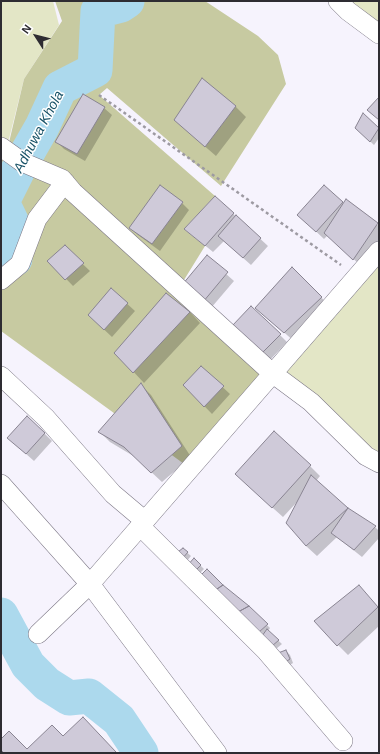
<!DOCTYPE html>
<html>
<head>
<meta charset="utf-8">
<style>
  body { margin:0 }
  #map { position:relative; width:380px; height:754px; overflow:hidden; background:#f6f3fd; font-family:Arial,sans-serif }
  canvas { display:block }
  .frame { position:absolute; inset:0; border:2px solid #2e2c32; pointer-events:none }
  .north { position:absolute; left:16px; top:16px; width:40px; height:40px; -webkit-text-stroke:3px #fff; paint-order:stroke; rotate:306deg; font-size:11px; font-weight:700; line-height:16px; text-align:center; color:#2e2c32 }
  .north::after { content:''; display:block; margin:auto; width:14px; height:18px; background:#2e2c32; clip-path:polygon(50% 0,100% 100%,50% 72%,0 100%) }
</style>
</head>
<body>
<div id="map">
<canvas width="380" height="754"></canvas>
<div class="frame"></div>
<div class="north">N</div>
</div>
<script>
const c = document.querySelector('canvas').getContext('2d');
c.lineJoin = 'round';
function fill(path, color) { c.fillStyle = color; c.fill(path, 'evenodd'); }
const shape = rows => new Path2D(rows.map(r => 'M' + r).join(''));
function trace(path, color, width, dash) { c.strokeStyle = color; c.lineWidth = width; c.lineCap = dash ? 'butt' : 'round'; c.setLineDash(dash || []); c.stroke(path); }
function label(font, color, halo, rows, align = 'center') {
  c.font = font + ' Arial,sans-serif'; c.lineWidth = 3; c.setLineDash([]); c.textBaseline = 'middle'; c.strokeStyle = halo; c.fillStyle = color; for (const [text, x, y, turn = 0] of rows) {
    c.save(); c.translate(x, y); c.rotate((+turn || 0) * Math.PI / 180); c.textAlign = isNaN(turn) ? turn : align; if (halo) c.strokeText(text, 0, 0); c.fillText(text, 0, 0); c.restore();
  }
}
const green = shape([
  [1,1,53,1,59,25,24,79,6,151,1,147],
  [337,1,379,1,379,34],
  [379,251,379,463,272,373]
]);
const forest = shape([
  [55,1,205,1,258,36,278,55,286,84,221,186,107,88,99,95,215,196,184,229,205,246,179,288,272,373,191,469,1,331,1,154,7,151,24,79,62,21]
]);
const shadow = shape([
  [203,79,236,107,246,117,216,156,186,130],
  [104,108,112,115,85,161,64,149,56,141],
  [363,115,379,130,379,138,374,145,356,128],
  [324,186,344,204,379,226,379,240,361,266,328,235,324,239,306,222],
  [215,197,268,246,251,265,224,241,213,252,185,229],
  [182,203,189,210,160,251,138,235,130,227],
  [65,247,90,271,73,286,49,261],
  [207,257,234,281,211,308,191,292],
  [292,269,332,308,295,342,256,308],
  [111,289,135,311,112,337,96,322],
  [166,295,190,312,200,323,144,383,116,353],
  [233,326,280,335,287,342,269,361],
  [201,367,230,394,212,414,184,385],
  [141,385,151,395,191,457,162,482,135,457,110,442,100,432],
  [44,433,52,441,34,461,16,445],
  [310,466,320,476,316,481,347,509,375,527,379,531,379,538,362,557,337,537,317,556,306,546,298,501,283,517,246,484],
  [183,549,191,556,186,562,179,559],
  [194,559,204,569,199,574,192,569],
  [204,580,222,585,267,625,270,628,268,631,282,644,276,649,264,635],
  [359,587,379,608,379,626,348,655,338,645],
  [286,651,290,655,293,663,285,668]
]);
const river = shape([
  [1,265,15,259,14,227,2,202,22,162,42,127,60,88,95,70,98,11,121,5,127,1],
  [1,615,28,665,47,684,69,698,89,696,119,720,141,753]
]);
const building = shape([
  [202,78,236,106,205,147,174,120,202,78],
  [83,94,105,107,77,154,55,142,83,94],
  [379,97,379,120,367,110,379,97],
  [363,113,379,128,370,142,355,128,363,113],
  [160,185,183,202,152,244,129,228,160,185],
  [324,185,343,202,316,232,297,215,324,185],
  [215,196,234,213,205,246,184,229,215,196],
  [346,199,378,223,353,260,324,233,346,199],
  [236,215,261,238,243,258,218,236,236,215],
  [65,245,84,263,65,280,47,261,65,245],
  [207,255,228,272,203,302,182,285,207,255],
  [292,267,322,297,284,333,255,308,292,267],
  [111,288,128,303,104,330,88,315,111,288],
  [166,293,190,312,133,373,114,353,166,293],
  [251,306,281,334,261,354,232,326,251,306],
  [201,366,224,386,204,407,183,385,201,366],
  [141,383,182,446,151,473,124,447,98,432,141,383],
  [27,416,45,433,26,454,7,438,27,416],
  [274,431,311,465,272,508,235,474,274,431],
  [311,475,348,508,306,546,286,523,311,475],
  [348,508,376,526,354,550,331,533,348,508],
  [183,548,188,552,182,559,174,555,183,548],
  [194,558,201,565,195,571,187,566,194,558],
  [207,569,223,585,214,591,199,577,207,569],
  [223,585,249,606,238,612,214,591,223,585],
  [359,585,378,607,337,646,314,621,359,585],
  [249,606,268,624,259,632,238,612,249,606],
  [267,629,279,640,272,646,262,636,267,629],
  [286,650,290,659,281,665,278,653,286,650],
  [83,717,116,752,115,753,4,753,1,750,1,739,9,731,27,749,52,725,63,736,83,717]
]);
const path = shape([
  [99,95,341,265]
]);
const minor = shape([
  [338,1,348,11,379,34],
  [1,147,22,162,62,179,73,192,272,373,311,402,366,456,379,463],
  [1,280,20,264,37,219,65,182],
  [1,376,46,418,113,494,145,521],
  [1,484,90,584,217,753],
  [140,526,266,651,343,741],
  [38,634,90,584,379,251]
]);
const waterNames = [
  ["Adhuwa Khola",39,132,-62]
];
fill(green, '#e3e6c6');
fill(forest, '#c7caa1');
fill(shadow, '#0003');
trace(river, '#acd9ed', 35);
fill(building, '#cfcad9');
trace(building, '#898492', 1);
trace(minor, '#7d7886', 20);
trace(path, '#9d9aa2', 2.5, [3, 3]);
trace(minor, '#fff', 19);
label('italic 14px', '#185267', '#fff', waterNames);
</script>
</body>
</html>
